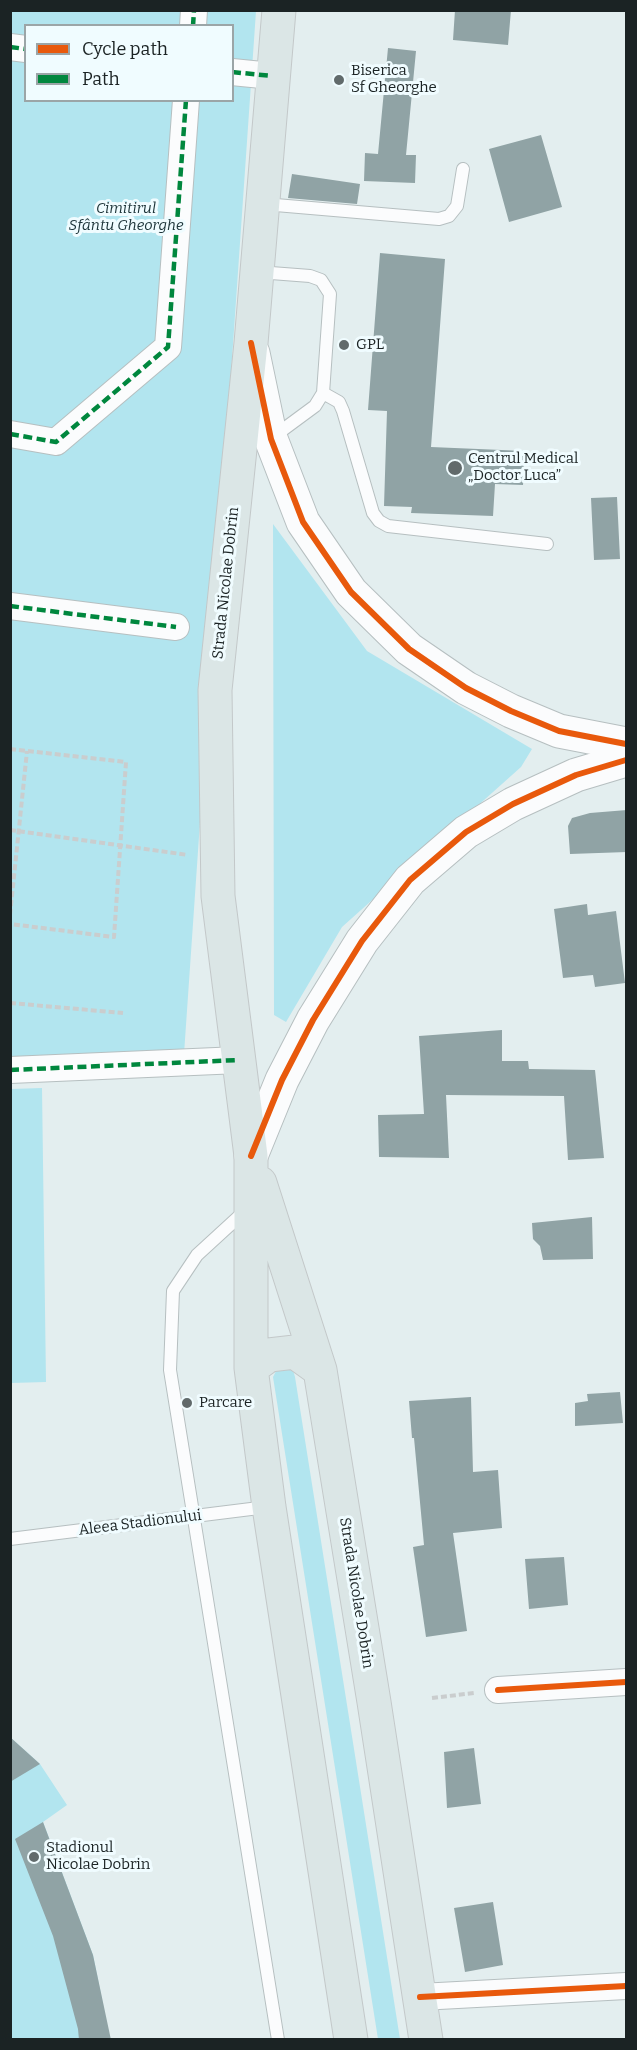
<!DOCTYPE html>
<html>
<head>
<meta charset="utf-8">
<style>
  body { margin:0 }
  #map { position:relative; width:637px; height:2050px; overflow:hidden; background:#e3eeef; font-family:Bitter,serif }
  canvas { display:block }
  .frame { position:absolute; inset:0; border:12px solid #1b2324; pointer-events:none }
  .legend { position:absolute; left:24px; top:24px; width:210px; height:78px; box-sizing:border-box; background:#f0fcff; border:2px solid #9ba5a7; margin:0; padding:8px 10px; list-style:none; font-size:18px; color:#1b2324 }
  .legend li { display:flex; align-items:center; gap:12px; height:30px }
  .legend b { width:30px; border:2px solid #9ba5a7 }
</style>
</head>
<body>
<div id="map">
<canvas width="637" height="2050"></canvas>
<div class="frame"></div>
<ul class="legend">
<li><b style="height:8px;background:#e8590c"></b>Cycle path</li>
<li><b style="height:8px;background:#00873e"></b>Path</li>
</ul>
</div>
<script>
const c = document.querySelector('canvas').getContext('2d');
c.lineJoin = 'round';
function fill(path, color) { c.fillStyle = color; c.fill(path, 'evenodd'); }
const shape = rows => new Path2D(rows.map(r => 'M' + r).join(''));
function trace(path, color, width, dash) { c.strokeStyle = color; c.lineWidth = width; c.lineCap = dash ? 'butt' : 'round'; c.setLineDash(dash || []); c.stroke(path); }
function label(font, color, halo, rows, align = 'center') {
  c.font = font + ' Bitter,serif'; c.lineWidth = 6; c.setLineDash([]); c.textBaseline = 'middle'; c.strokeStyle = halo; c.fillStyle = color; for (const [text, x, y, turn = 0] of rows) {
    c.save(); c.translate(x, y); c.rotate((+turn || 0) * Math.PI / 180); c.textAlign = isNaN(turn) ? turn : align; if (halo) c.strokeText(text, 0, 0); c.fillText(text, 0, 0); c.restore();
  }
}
const green = shape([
  [11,11,256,11,184,1054,11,1064],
  [26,26,232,26,232,100,26,100],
  [273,524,367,651,532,749,521,767,342,927,286,1022,274,1015],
  [42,1088,46,1382,11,1383,11,1089],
  [283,1366,293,1370,295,1377,400,2039,378,2039,273,1377,276,1371],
  [10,1737,40,1764,67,1805,43,1822,93,1955,110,2039,11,2039]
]);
const building = shape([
  [455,10,511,10,508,45,453,40],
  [388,48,416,51,406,155,416,155,415,183,364,181,365,153,378,154],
  [541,135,562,207,509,222,489,149],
  [292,174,360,184,357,204,288,198],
  [380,253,445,259,431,447,525,451,523,485,495,484,493,516,411,513,412,507,384,506,387,411,368,410],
  [617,497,620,559,594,560,591,498],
  [627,810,627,852,570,854,568,826,572,818,590,813],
  [587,904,588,915,616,911,625,983,595,987,593,975,563,978,554,909],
  [502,1030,502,1061,528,1061,529,1069,595,1070,604,1158,568,1160,564,1096,446,1095,449,1158,379,1157,378,1115,424,1114,419,1036],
  [592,1217,593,1259,543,1260,540,1246,533,1239,532,1223],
  [620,1392,623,1423,575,1426,575,1403,588,1401,587,1394],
  [471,1397,473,1472,498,1470,502,1528,453,1533,467,1631,426,1637,413,1547,424,1545,414,1438,412,1438,409,1401],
  [564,1557,568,1605,529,1609,525,1559],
  [10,1737,40,1764,10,1782],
  [474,1748,481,1804,447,1808,444,1752],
  [43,1822,93,1955,111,2040,79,2040,78,2029,53,1936,15,1839],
  [493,1902,503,1965,465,1972,454,1908]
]);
const path = shape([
  [10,749,126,762,114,937,10,924],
  [10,830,188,855],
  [10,915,27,751],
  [10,1003,123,1013],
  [432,1698,474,1693]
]);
const lane = shape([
  [264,204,439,219,449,216,457,206,463,169],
  [258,272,310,276,321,280,330,294,323,393,315,406,273,437],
  [323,393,339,402,343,411,373,513,379,521,388,526,547,544],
  [245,1211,197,1255,173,1291,170,1370,278,2040],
  [10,1539,267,1507]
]);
const street = shape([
  [193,26,194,10],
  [10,47,26,49],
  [232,72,272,76],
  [10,434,56,442,168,347,186,100],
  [10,606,176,627],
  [10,1070,239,1060],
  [498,1690,626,1682],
  [420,1997,626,1986]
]);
const secondary = shape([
  [253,353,271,439,303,522,351,592,409,649,466,688,511,711,559,731,626,744],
  [251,1156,282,1080,313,1020,362,941,410,880,466,832,513,804,576,775,626,760]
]);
const primary = shape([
  [279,10,251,343,215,690,218,896,251,1156,251,1368,269,1507,351,2040],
  [260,1183,320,1370,374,1702,426,2040],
  [251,1368,269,1355,295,1352,320,1370]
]);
const quiet = shape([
  [193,26,194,10],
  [10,47,26,49],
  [232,72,272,76],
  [10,434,56,442,168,347,186,100],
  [10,606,176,627],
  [10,1070,239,1060]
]);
const cycleway = shape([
  [251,343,271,439,303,522,351,592,409,649,466,688,511,711,559,731,626,744],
  [251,1156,282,1080,313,1020,362,941,410,880,466,832,513,804,576,775,626,760],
  [498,1690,626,1682],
  [420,1997,626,1986]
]);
const markers = [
  [339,80,6,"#616a6b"],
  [344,345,6,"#616a6b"],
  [455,468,8,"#616a6b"],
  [187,1403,6,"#616a6b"],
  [34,1857,6,"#616a6b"]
];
const poiNames = [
  ["Biserica",351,71],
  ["Sf Gheorghe",351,88],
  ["GPL",356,345],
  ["Centrul Medical",468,459],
  ["„Doctor Luca”",468,476],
  ["Parcare",199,1403],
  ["Stadionul",46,1848],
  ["Nicolae Dobrin",46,1865]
];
const parkNames = [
  ["Cimitirul",126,209],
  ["Sfântu Gheorghe",126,226]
];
const streetNames = [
  ["Strada Nicolae Dobrin",226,583,-84],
  ["Aleea Stadionului",140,1523,-7],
  ["Strada Nicolae Dobrin",356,1593,81]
];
fill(green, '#b2e5ef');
fill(building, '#90a3a5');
trace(lane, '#b6bfc0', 14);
trace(street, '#b6bfc0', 28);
trace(secondary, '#b6bfc0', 35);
trace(primary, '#c3c8c9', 35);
trace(path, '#cacdce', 4, [6, 3]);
trace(lane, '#fbfcfd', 12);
trace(street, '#fbfcfd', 26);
trace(secondary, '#fbfcfd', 33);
trace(primary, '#dbe6e6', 33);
trace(quiet, '#00873e', 4.5, [9, 4.5]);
trace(cycleway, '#e8590c', 6);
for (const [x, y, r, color] of markers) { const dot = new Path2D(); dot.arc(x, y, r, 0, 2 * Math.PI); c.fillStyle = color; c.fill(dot); trace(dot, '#f0fcff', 2); }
label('15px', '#1b2324', '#f0fcff', poiNames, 'left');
label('italic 15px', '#1d3439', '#f0fcff', parkNames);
label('15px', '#1b2324', '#f0fcff', streetNames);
</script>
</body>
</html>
